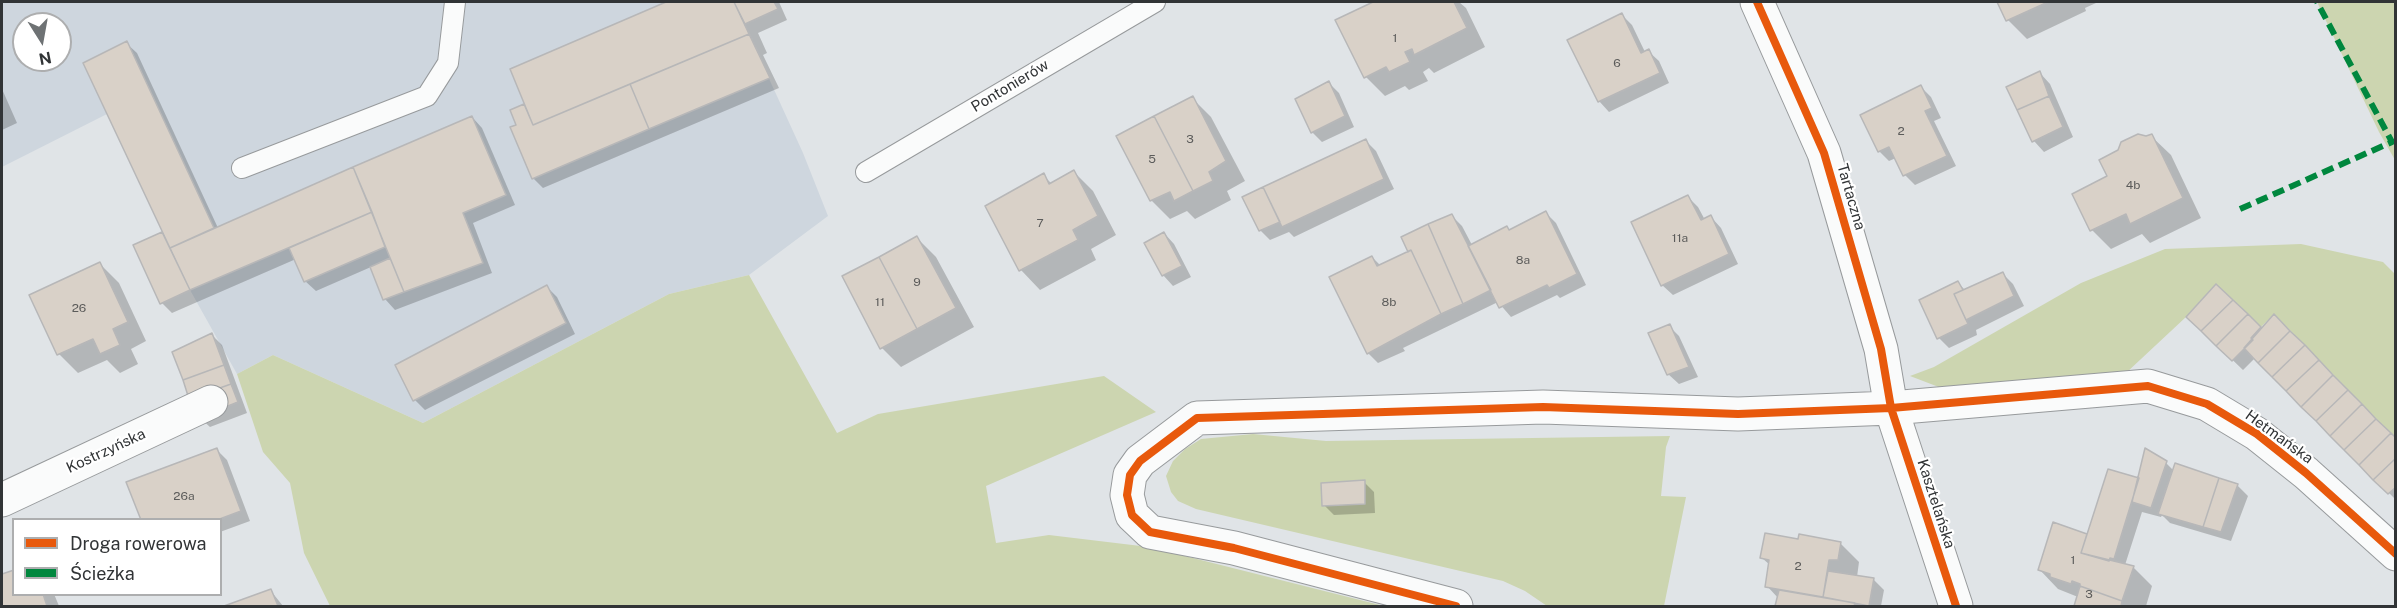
<!DOCTYPE html>
<html>
<head>
<meta charset="utf-8">
<style>
  body { margin:0 }
  #map { position:relative; width:2397px; height:608px; overflow:hidden; background:#e0e4e7; font-family:"Public Sans",sans-serif }
  canvas { display:block }
  .frame { position:absolute; inset:0; border:3px solid #313436; pointer-events:none }
  .legend { position:absolute; left:12px; top:518px; width:210px; height:78px; box-sizing:border-box; background:#fff; border:2px solid #adaeaf; margin:0; padding:8px 10px; list-style:none; font-size:18px; color:#313436 }
  .legend li { display:flex; align-items:center; gap:12px; height:30px }
  .legend b { width:30px; border:2px solid #adaeaf }
  .north { position:absolute; left:12px; top:12px; width:60px; height:60px; box-sizing:border-box; background:#fff; border:2px solid #adaeaf; border-radius:50%; rotate:169deg; font-size:16px; font-weight:700; line-height:24px; text-align:center; color:#313436 }
  .north::after { content:''; display:block; margin:auto; width:21px; height:27px; background:#6e7274; clip-path:polygon(50% 0,100% 100%,50% 72%,0 100%) }
</style>
</head>
<body>
<div id="map">
<canvas width="2397" height="608"></canvas>
<div class="frame"></div>
<ul class="legend">
<li><b style="height:8px;background:#e8590c"></b>Droga rowerowa</li>
<li><b style="height:8px;background:#00873e"></b>Ścieżka</li>
</ul>
<div class="north">N</div>
</div>
<script>
const c = document.querySelector('canvas').getContext('2d');
c.lineJoin = 'round';
function fill(path, color) { c.fillStyle = color; c.fill(path, 'evenodd'); }
const shape = rows => new Path2D(rows.map(r => 'M' + r).join(''));
function trace(path, color, width, dash) { c.strokeStyle = color; c.lineWidth = width; c.lineCap = dash ? 'butt' : 'round'; c.setLineDash(dash || []); c.stroke(path); }
function label(font, color, halo, rows, align = 'center') {
  c.font = font + ' "Public Sans",sans-serif'; c.lineWidth = 4.5; c.setLineDash([]); c.textBaseline = 'middle'; c.strokeStyle = halo; c.fillStyle = color; for (const [text, x, y, turn = 0] of rows) {
    c.save(); c.translate(x, y); c.rotate((+turn || 0) * Math.PI / 180); c.textAlign = isNaN(turn) ? turn : align; if (halo) c.strokeText(text, 0, 0); c.fillText(text, 0, 0); c.restore();
  }
}
const built = shape([
  [2,2,734,2,803,153,828,216,749,275,669,294,423,423,273,355,237,374,190,290,107,114,2,167],
  [24,24,60,24,60,60,24,60]
]);
const green = shape([
  [2317,2,2395,2,2395,160,2379,132],
  [2301,244,2383,262,2395,274,2395,438,2274,314,2261,327,2216,284,2186,317,2126,373,1944,389,1910,376,1934,367,2081,283,2165,249],
  [749,275,837,433,878,414,1104,376,1156,412,986,486,996,543,1049,535,1149,547,1384,606,330,606,304,553,290,483,263,452,237,374,273,355,423,423,669,294],
  [1253,434,1326,441,1670,436,1666,447,1661,496,1686,497,1664,606,1547,606,1525,591,1503,581,1196,509,1178,501,1171,492,1166,476,1173,461,1185,449,1201,439]
]);
const shadow = shape([
  [670,2,779,2,787,20,758,33,767,53,763,55,779,88,543,188,533,178,512,111,526,105,512,69],
  [1377,2,1459,2,1466,8,1485,47,1434,73,1429,68,1423,72,1428,81,1409,90,1405,86,1385,96,1366,77,1337,21],
  [1999,2,2095,2,2096,3,2085,8,2086,11,2027,39,2008,20],
  [1622,15,1632,25,1645,52,1648,51,1659,61,1669,83,1609,112,1599,101],
  [126,43,137,53,218,228,472,117,482,128,515,205,473,223,492,273,395,310,385,299,371,267,316,291,305,281,296,259,172,313,162,303,135,246,164,233],
  [2040,73,2050,84,2073,137,2044,152,2034,141,2008,88],
  [1329,83,1339,93,1354,127,1322,142,1312,132],
  [1920,86,1931,97,1941,118,1934,121,1956,166,1915,185,1905,175,1896,158,1889,161,1879,151],
  [2,89,17,123,2,130],
  [1192,98,1211,117,1245,181,1227,191,1231,200,1195,219,1187,211,1170,219,1151,200],
  [2151,136,2171,155,2201,218,2150,243,2142,234,2111,249,2092,230,2074,194,2109,177],
  [1365,140,1376,151,1394,189,1294,237,1289,232,1270,240,1260,230],
  [1074,172,1093,191,1116,235,1091,249,1096,260,1040,290,1021,270,987,206,1043,175,1052,184],
  [1688,197,1698,207,1705,220,1711,217,1721,228,1738,264,1673,295,1662,285],
  [1546,213,1556,223,1586,285,1560,298,1557,295,1511,317,1498,302,1403,348,1405,351,1378,363,1368,353,1372,257,1381,266,1410,252,1452,216,1462,226,1472,245,1509,231],
  [1164,233,1174,244,1191,277,1173,286,1163,275,1146,243],
  [917,238,936,257,974,327,901,367,882,348],
  [100,264,119,283,146,341,131,349,138,364,120,373,107,360,78,373,59,354],
  [2002,273,2013,284,2024,306,1976,330,1977,335,1949,348,1939,338,1958,283,1966,291],
  [2216,286,2261,329,2396,440,2396,500,2255,358,2243,370,2188,317],
  [547,287,557,297,575,334,425,410,415,400],
  [1669,326,1679,336,1698,377,1679,384,1668,374],
  [212,335,222,345,247,413,210,427,199,417],
  [217,450,227,460,250,521,220,532,220,520,142,520],
  [2166,463,2174,471,2237,485,2248,496,2231,541,2170,523,2162,515,2161,517,2142,512,2125,565,2133,567,2152,586,2146,606,2075,606,2078,597,2058,589,2039,569,2054,524,2088,536,2140,480],
  [1364,482,1374,492,1375,513,1334,515,1324,505],
  [1799,540,1840,543,1859,562,1857,577,1874,580,1884,590,1881,606,1777,606,1779,599,1767,586,1770,565,1762,558],
  [14,572,14,594,54,594,59,606,2,606,2,576],
  [271,591,283,606,229,606]
]);
const building = shape([
  [666,2,734,2,749,34,533,125,510,69,666,2],
  [734,2,774,2,778,9,745,24,734,2],
  [1373,2,1454,2,1467,28,1414,55,1412,49,1405,52,1410,62,1389,72,1386,67,1364,78,1335,20,1373,2],
  [1997,2,2048,2,2006,21,1997,2],
  [1622,13,1641,53,1649,49,1660,73,1598,102,1567,40,1622,13],
  [749,34,770,78,649,129,630,84,749,34],
  [127,41,214,228,170,248,83,63,127,41],
  [2040,71,2049,96,2017,110,2006,87,2040,71],
  [1329,81,1345,116,1311,133,1295,99,1329,81],
  [630,84,649,129,532,179,510,127,516,125,510,110,524,104,533,125,630,84],
  [1921,85,1932,108,1925,111,1947,156,1903,176,1889,147,1878,152,1860,115,1921,85],
  [1193,96,1226,161,1209,172,1213,181,1193,191,1154,116,1193,96],
  [2049,96,2063,127,2032,142,2017,110,2049,96],
  [472,116,506,195,463,213,483,263,404,292,353,167,472,116],
  [1154,116,1193,191,1174,201,1170,192,1150,201,1116,136,1154,116],
  [2138,134,2146,136,2152,134,2183,198,2130,224,2126,214,2090,231,2072,194,2107,176,2099,160,2118,150,2121,142,2138,134],
  [1366,139,1384,179,1282,227,1263,187,1366,139],
  [353,167,372,212,190,290,170,248,353,167],
  [1074,170,1098,216,1073,230,1078,240,1019,271,985,206,1044,173,1049,184,1074,170],
  [1263,187,1280,222,1259,231,1242,197,1263,187],
  [1688,195,1701,220,1711,215,1729,254,1661,286,1631,222,1688,195],
  [1546,211,1577,274,1549,288,1547,285,1499,308,1468,246,1507,226,1509,230,1546,211],
  [372,212,385,247,304,282,289,248,372,212],
  [1452,214,1491,290,1463,304,1428,224,1452,214],
  [1428,224,1463,304,1441,314,1411,250,1408,252,1401,237,1428,224],
  [162,232,190,290,160,304,133,245,162,232],
  [1164,232,1182,266,1162,276,1144,243,1164,232],
  [917,236,956,308,917,329,879,257,917,236],
  [1411,250,1441,314,1367,354,1329,277,1372,256,1377,266,1411,250],
  [879,257,917,329,880,349,842,276,879,257],
  [390,258,404,292,383,300,370,267,390,258],
  [100,262,128,322,113,329,120,345,100,354,93,339,57,355,29,295,100,262],
  [2003,272,2014,296,1966,320,1954,294,2003,272],
  [1958,281,1963,290,1954,294,1968,324,1937,339,1919,300,1958,281],
  [2216,284,2233,300,2201,331,2186,317,2216,284],
  [547,285,566,323,413,401,395,365,547,285],
  [2233,300,2248,314,2216,346,2201,331,2233,300],
  [2248,314,2261,327,2251,338,2253,340,2232,361,2216,346,2248,314],
  [2274,314,2290,331,2258,363,2244,348,2274,314],
  [1670,324,1689,367,1667,375,1648,333,1670,324],
  [2290,331,2305,345,2272,377,2258,363,2290,331],
  [212,333,224,365,183,380,172,352,212,333],
  [2305,345,2319,360,2286,391,2272,377,2305,345],
  [2319,360,2333,375,2301,407,2286,391,2319,360],
  [224,365,231,384,189,399,183,380,224,365],
  [2333,375,2348,390,2316,421,2301,407,2333,375],
  [231,384,238,402,198,418,189,399,231,384],
  [2348,390,2362,404,2330,436,2316,421,2348,390],
  [2362,404,2376,419,2344,450,2330,436,2362,404],
  [2376,419,2391,433,2359,465,2344,450,2376,419],
  [2391,433,2396,438,2396,458,2373,480,2359,465,2391,433],
  [217,448,241,511,217,520,141,520,126,482,217,448],
  [2145,448,2167,461,2151,508,2132,502,2145,448],
  [2396,458,2396,487,2388,494,2373,480,2396,458],
  [2175,463,2219,478,2203,527,2158,514,2175,463],
  [2108,469,2139,478,2114,559,2110,558,2109,561,2081,553,2108,469],
  [2219,478,2238,484,2221,532,2203,527,2219,478],
  [1365,480,1365,504,1322,506,1321,483,1365,480],
  [2053,522,2087,534,2081,553,2134,566,2122,601,2080,586,2080,584,2072,581,2071,584,2050,577,2050,574,2038,570,2053,522],
  [1765,533,1798,539,1799,534,1841,542,1838,560,1829,560,1823,597,1765,587,1769,560,1760,558,1765,533],
  [14,570,14,594,43,594,47,606,2,606,2,574,14,570],
  [1828,571,1874,578,1869,606,1823,597,1828,571],
  [2080,586,2122,601,2121,606,2074,606,2080,586],
  [271,589,278,606,224,606,271,589],
  [1779,590,1855,603,1854,606,1775,606,1779,590]
]);
const service = shape([
  [242,168,427,96,448,63,455,2],
  [866,172,1155,2]
]);
const minor = shape([
  [1757,2,1824,153,1881,349,1891,408,1956,606],
  [2,500,211,402],
  [1456,606,1234,548,1150,532,1132,515,1127,495,1130,475,1140,461,1197,418,1543,407,1738,414,1891,408,2148,386,2207,404,2257,434,2306,473,2396,554]
]);
const quiet = shape([
  [2240,209,2392,142,2317,2]
]);
const cycleway = shape([
  [1757,2,1824,153,1881,349,1891,408,1956,606],
  [1456,606,1234,548,1150,532,1132,515,1127,495,1130,475,1140,461,1197,418,1543,407,1738,414,1891,408,2148,386,2207,404,2257,434,2306,473,2396,554]
]);
const numberNames = [
  ["1",1395,38],
  ["6",1617,63],
  ["2",1901,131],
  ["3",1190,139],
  ["5",1152,159],
  ["4b",2133,185],
  ["7",1040,223],
  ["11a",1680,238],
  ["8a",1523,260],
  ["9",917,282],
  ["11",880,302],
  ["8b",1389,302],
  ["26",79,308],
  ["26a",184,496],
  ["1",2073,560],
  ["2",1798,566],
  ["3",2089,594]
];
const streetNames = [
  ["Pontonierów",1010,86,-31],
  ["Tartaczna",1851,197,74],
  ["Hetmańska",2279,437,36],
  ["Kostrzyńska",106,451,-25],
  ["Kasztelańska",1936,504,72]
];
fill(built, '#ced6de');
fill(green, '#ccd5b0');
fill(shadow, '#0003');
fill(building, '#d9d1c8');
trace(building, '#b7b7b8', 1.5);
trace(service, '#979a9c', 22);
trace(minor, '#979a9c', 35);
trace(service, '#fafbfb', 20);
trace(minor, '#fafbfb', 33);
trace(quiet, '#00873e', 6, [12, 6]);
trace(cycleway, '#e8590c', 8);
label('12px', '#5b5b5a', null, numberNames);
label('15px', '#313436', '#fff', streetNames);
</script>
</body>
</html>
